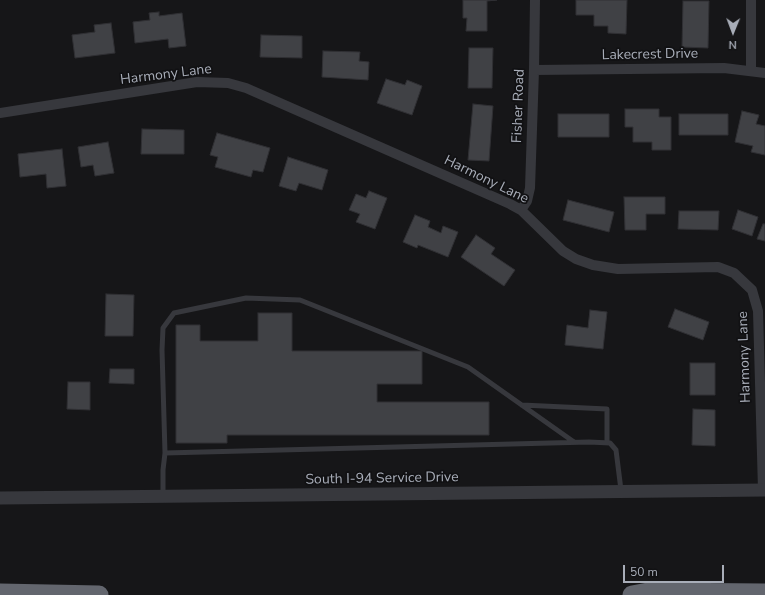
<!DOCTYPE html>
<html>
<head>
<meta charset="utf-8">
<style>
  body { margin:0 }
  #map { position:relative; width:765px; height:595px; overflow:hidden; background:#161618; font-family:"Nunito Sans",sans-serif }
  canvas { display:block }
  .north { position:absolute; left:713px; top:12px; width:40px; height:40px; -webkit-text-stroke:3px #111113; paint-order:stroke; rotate:181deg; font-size:11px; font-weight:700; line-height:16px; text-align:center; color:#a8adb8 }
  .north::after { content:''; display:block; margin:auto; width:14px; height:18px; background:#a8adb8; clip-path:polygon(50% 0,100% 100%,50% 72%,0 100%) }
  .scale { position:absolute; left:623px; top:565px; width:101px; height:18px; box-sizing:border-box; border:2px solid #a8adb8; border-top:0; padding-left:5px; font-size:12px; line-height:14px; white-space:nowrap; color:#a8adb8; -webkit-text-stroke:3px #111113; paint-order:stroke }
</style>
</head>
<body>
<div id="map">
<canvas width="765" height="595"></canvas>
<div class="north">N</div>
<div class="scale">50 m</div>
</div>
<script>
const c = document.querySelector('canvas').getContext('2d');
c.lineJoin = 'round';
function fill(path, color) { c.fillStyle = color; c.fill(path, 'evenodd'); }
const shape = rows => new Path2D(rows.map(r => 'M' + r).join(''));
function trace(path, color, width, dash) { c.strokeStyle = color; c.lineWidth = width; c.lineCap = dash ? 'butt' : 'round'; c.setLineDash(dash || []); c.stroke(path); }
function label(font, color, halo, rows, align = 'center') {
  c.font = font + ' "Nunito Sans",sans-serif'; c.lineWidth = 3.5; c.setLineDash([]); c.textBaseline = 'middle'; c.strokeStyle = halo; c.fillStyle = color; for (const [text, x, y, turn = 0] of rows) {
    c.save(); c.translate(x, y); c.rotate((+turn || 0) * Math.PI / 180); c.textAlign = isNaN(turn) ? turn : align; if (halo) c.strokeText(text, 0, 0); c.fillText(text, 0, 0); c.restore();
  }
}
const building = shape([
  [463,0,497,0,487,1,487,31,466,31,467,18,463,18,463,0],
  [576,0,627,0,626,34,608,33,608,26,594,26,594,15,576,15,576,0],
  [683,1,709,1,708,48,682,47,683,1],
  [159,12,159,16,182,13,186,46,169,48,168,39,135,43,133,22,150,20,149,13,159,12],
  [111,23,115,53,75,58,72,35,95,32,94,25,111,23],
  [261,35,302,36,302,58,260,57,261,35],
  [469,48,493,48,492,88,468,88,469,48],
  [323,51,360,52,359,61,369,62,368,80,322,77,323,51],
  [386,79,405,85,407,80,422,86,412,115,377,103,386,79],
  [473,104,493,106,489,161,468,160,473,104],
  [625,109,659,109,659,117,671,117,671,150,652,150,652,142,633,142,633,127,625,127,625,109],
  [742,111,759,115,756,124,765,126,765,155,751,152,753,146,735,142,742,111],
  [558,114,609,114,609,137,558,137,558,114],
  [679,114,728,114,728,135,679,135,679,114],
  [142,129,184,130,184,154,141,154,142,129],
  [217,133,270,148,263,172,253,170,251,177,215,167,218,157,210,155,217,133],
  [108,142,114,173,95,176,93,165,81,167,78,147,108,142],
  [62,149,66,186,47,188,46,174,20,177,18,154,62,149],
  [288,157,328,170,322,190,299,183,296,191,279,186,288,157],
  [369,191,387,198,375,229,356,222,360,214,349,210,356,194,366,198,369,191],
  [624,197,665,197,665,214,646,214,646,230,625,230,624,197],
  [568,200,614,212,609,232,563,220,568,200],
  [738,210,758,217,752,236,732,229,738,210],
  [679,211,719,211,718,230,678,229,679,211],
  [415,215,430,221,428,227,441,233,443,226,458,232,448,257,418,245,417,248,403,242,415,215],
  [763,224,765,224,765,241,757,239,763,224],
  [476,235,495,248,491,254,515,270,504,286,461,257,476,235],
  [106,294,134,295,133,336,105,336,106,294],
  [675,309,709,322,703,340,668,327,675,309],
  [590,310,607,312,603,349,565,345,567,325,588,328,590,310],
  [258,313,292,313,292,351,422,351,422,384,377,384,377,402,489,402,489,435,227,435,227,443,176,443,176,325,200,325,200,341,258,341,258,313],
  [690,363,715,363,715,395,690,395,690,363],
  [110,369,134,369,134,384,109,383,110,369],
  [68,382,90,382,90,410,67,409,68,382],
  [693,409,715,410,715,446,692,445,693,409]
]);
const service = shape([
  [522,405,607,409,607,443],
  [165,453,162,350,163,328,174,313,246,298,300,300,468,367,574,442],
  [163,496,163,470,165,453,589,442,610,443,616,450,621,490]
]);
const minor = shape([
  [534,70,724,68,765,73],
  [751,71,751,0],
  [0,113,197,82,228,83,246,88,510,204,521,210,563,251,576,259,593,265,618,269,718,267,734,273,752,290,758,311,763,490],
  [521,210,527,201,530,188,534,70,535,0]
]);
const tertiary = shape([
  [0,498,765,490]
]);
const motorway = shape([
  [0,593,99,595],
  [632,595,648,592,765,593]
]);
const streetNames = [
  ["Lakecrest Drive",650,55,-1],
  ["Harmony Lane",166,75,-7],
  ["Fisher Road",519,106,-88],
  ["Harmony Lane",486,180,26],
  ["Harmony Lane",745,357,-92],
  ["South I-94 Service Drive",382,479,-1]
];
fill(building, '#404145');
trace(building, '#303034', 1);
trace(service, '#37383d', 5);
trace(minor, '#37383d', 10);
trace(tertiary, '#37383d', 13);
trace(motorway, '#63666e', 19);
label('14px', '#a8adb8', '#111113', streetNames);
</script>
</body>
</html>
